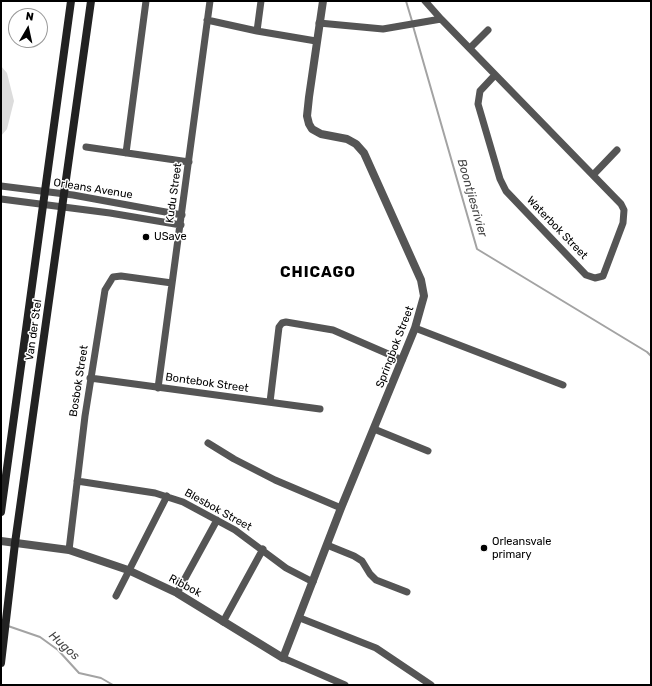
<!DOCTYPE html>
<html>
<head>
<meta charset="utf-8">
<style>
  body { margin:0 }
  #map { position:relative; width:652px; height:686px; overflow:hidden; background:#fff; font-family:Rubik,sans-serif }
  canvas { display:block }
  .frame { position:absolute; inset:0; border:2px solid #000; pointer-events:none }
  .north { position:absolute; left:8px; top:8px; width:40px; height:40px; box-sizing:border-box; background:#fff; border:1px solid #999; border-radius:50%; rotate:9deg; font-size:11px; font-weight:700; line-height:16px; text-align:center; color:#000 }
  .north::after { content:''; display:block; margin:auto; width:14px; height:18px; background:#000; clip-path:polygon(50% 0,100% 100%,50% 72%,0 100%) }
</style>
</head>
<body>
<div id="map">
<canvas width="652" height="686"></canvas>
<div class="frame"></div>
<div class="north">N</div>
</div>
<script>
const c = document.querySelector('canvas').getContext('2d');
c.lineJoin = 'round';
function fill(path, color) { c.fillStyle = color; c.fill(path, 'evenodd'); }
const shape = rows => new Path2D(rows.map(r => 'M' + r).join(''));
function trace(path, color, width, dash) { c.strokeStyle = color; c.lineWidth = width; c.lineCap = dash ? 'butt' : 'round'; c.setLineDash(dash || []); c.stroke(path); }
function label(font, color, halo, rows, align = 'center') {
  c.font = font + ' Rubik,sans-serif'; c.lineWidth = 3; c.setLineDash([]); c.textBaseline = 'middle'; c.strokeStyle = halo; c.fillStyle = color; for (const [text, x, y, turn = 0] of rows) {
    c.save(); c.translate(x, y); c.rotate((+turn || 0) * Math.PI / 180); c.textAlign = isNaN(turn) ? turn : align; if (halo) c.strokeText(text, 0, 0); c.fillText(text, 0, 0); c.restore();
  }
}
const green = shape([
  [1,66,7,73,14,101,7,129,1,136]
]);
const stream = shape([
  [406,1,412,21],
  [413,26,477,249,647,352,651,356],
  [8,626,40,637,58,650,79,673,101,678,113,685]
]);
const minor = shape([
  [425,1,441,19],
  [207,20,257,31,316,41],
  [319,23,383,29,441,19,621,204,624,210,623,223,603,276,595,278,586,275,506,191,500,179,478,104,480,91,495,75],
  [257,31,261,1],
  [470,48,488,30],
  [86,147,189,162],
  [126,153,146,1],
  [594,174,617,150],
  [1,186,73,195,182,215],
  [1,199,110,213,181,225],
  [415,328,563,385],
  [90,378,320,409],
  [158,388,210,1],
  [270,402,279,327,282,323,286,322,333,330,402,360],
  [374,429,428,451],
  [208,443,234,459,275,480,341,508],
  [77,481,155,493,183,502,235,530,286,568,313,582],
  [327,545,354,556,362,561,370,574,376,580,407,592],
  [69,550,85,416,105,290,113,277,121,276,172,283],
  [177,593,217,520],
  [116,596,167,496],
  [300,618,376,648,431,685],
  [223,622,263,549],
  [283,658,345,685]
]);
const tertiary = shape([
  [1,541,69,550,128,570,177,593,283,658,341,508,415,328,424,296,421,280,364,153,356,144,347,139,321,134,312,129,309,124,307,116,309,97,323,1]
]);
const secondary = shape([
  [1,512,71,1],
  [1,663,15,543,91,1]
]);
const markers = [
  [146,237,4,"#000"],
  [484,548,4,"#000"]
];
const streetNames = [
  ["Orleans Avenue",93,189,9],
  ["Kudu Street",174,193,-82],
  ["Waterbok Street",557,228,46],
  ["Van der Stel",34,330,-82],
  ["Springbok Street",395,347,-69],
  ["Bosbok Street",79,381,-81],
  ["Bontebok Street",207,383,8],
  ["Blesbok Street",218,510,29],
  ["Ribbok",185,586,28]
];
const poiNames = [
  ["USave",154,237],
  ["Orleansvale",492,542],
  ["primary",492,555]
];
const waterNames = [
  ["Boontjiesrivier",472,198,74],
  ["Hugos",64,646,42]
];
const districtNames = [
  ["CHICAGO",318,273]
];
fill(green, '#dcdcdc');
trace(stream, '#a3a3a3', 2);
trace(minor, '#555', 7);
trace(tertiary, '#555', 8);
trace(secondary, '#222', 8);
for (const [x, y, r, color] of markers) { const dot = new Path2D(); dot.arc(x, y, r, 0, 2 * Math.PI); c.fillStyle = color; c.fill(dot); trace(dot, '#fff', 1.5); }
label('11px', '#000', '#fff', streetNames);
label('11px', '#000', '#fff', poiNames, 'left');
label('italic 12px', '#444', '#fff', waterNames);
c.letterSpacing = '1px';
label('bold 15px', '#000', '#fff', districtNames);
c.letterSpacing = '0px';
</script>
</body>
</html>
